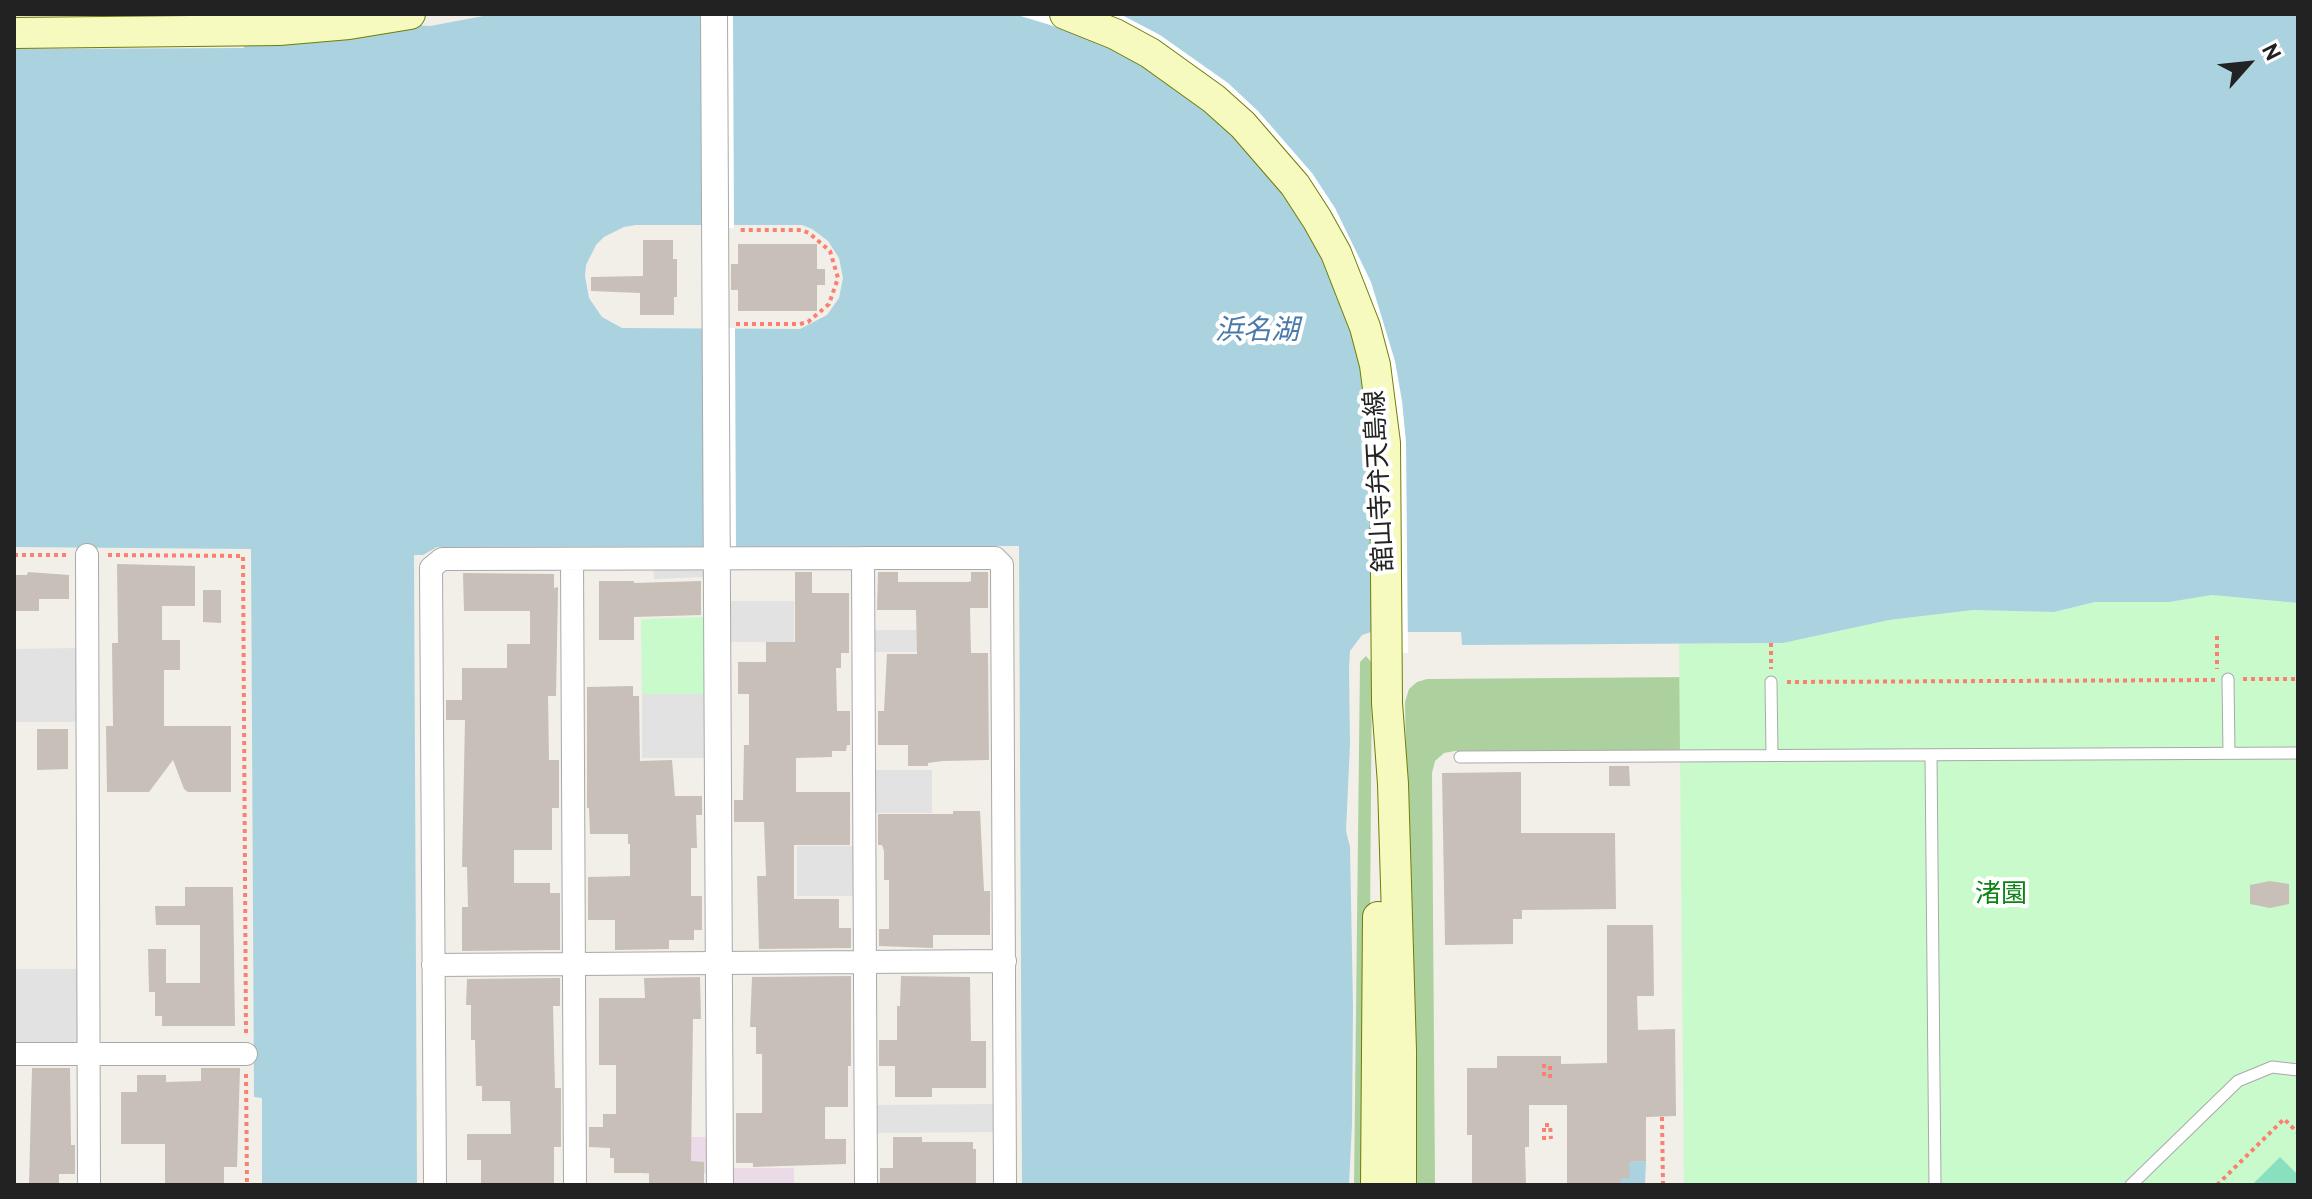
<!DOCTYPE html>
<html>
<head>
<meta charset="utf-8">
<style>
  body { margin:0 }
  #map { position:relative; width:2312px; height:1199px; overflow:hidden; background:#f2efe9; font-family:Overpass,sans-serif }
  canvas { display:block }
  .frame { position:absolute; inset:0; border:16px solid #222; pointer-events:none }
  .north { position:absolute; left:2208px; top:24px; width:80px; height:80px; -webkit-text-stroke:6px #fff; paint-order:stroke; rotate:63deg; font-size:22px; font-weight:700; line-height:32px; text-align:center; color:#222 }
  .north::after { content:''; display:block; margin:auto; width:28px; height:36px; background:#222; clip-path:polygon(50% 0,100% 100%,50% 72%,0 100%) }
</style>
</head>
<body>
<div id="map">
<canvas width="2312" height="1199"></canvas>
<div class="frame"></div>
<div class="north">N</div>
</div>
<script>
const c = document.querySelector('canvas').getContext('2d');
c.lineJoin = 'round';
function fill(path, color) { c.fillStyle = color; c.fill(path, 'evenodd'); }
const shape = rows => new Path2D(rows.map(r => 'M' + r).join(''));
function trace(path, color, width, dash) { c.strokeStyle = color; c.lineWidth = width; c.lineCap = dash ? 'butt' : 'round'; c.setLineDash(dash || []); c.stroke(path); }
function label(font, color, halo, rows, align = 'center') {
  c.font = font + ' Overpass,"Noto Sans JP",sans-serif'; c.lineWidth = 8; c.setLineDash([]); c.textBaseline = 'middle'; c.strokeStyle = halo; c.fillStyle = color; for (const [text, x, y, turn = 0] of rows) {
    c.save(); c.translate(x, y); c.rotate((+turn || 0) * Math.PI / 180); c.textAlign = isNaN(turn) ? turn : align; if (halo) c.strokeText(text, 0, 0); c.fillText(text, 0, 0); c.restore();
  }
}
const industrial = shape([
  [643,1137,707,1137,708,1173,643,1174],
  [733,1168,794,1168,794,1185,733,1185]
]);
const forest = shape([
  [1366,656,1372,663,1368,1185,1354,1185,1360,662],
  [1695,677,2298,747,1455,751,1444,753,1435,761,1432,773,1435,1185,1413,1185,1405,702,1409,689,1417,682,1427,679]
]);
const park = shape([
  [2212,595,2298,603,2298,1185,1684,1185,1679,644,1783,643,1889,620,1973,610,2054,612,2095,602,2169,602],
  [704,617,705,694,642,694,641,619]
]);
const pitch = shape([
  [2280,1157,2298,1175,2298,1185,2252,1185]
]);
const parking = shape([
  [653,563,704,563,704,577,654,579],
  [730,601,794,601,794,642,730,642],
  [870,630,931,630,931,652,870,652],
  [79,648,79,722,14,722,14,649],
  [642,694,705,694,705,758,642,758],
  [870,770,932,770,932,813,871,813],
  [797,846,858,846,858,896,797,896],
  [14,969,80,969,81,1048,14,1048],
  [999,1104,999,1132,874,1133,874,1105]
]);
const water = shape([
  [243,14,430,26,494,14,2298,14,2298,603,2212,595,2169,602,2095,602,2054,612,1973,610,1889,620,1783,643,1462,645,1461,632,1371,632,1362,635,1350,651,1349,668,1350,744,1346,831,1350,847,1353,1007,1352,1124,1349,1185,1022,1185,1019,546,437,547,423,555,414,555,417,1185,262,1185,262,1098,254,1097,251,549,14,547,14,49,244,48],
  [636,225,802,225,812,229,828,241,839,258,843,278,839,298,827,315,800,329,622,328,602,317,589,298,585,276,586,265,596,245,604,237,624,227],
  [1646,1161,1645,1185,1621,1185,1621,1178,1629,1177,1629,1162]
]);
const pier = shape([
  [703,14,733,14,734,228,704,228],
  [1014,14,1120,14,1160,35,1228,83,1258,111,1312,173,1335,208,1371,282,1395,361,1402,401,1406,442,1408,653,1372,653,1371,444,1361,368,1351,331,1323,260,1304,226,1283,194,1233,136,1205,110,1142,66,1109,47,1073,32],
  [704,328,735,328,736,553,706,553]
]);
const building = shape([
  [643,240,673,240,673,259,677,259,677,297,674,297,674,315,640,315,640,293,591,291,591,277,643,276],
  [738,244,817,244,817,269,825,269,825,285,817,285,817,311,738,311,738,290,731,290,731,264,738,264],
  [117,564,195,566,195,606,162,606,162,640,180,640,180,670,164,670,164,726,231,726,231,792,188,792,184,789,173,760,149,792,107,792,106,726,113,726,112,643,118,643],
  [28,572,69,575,69,599,39,599,39,611,14,611,14,575,27,575],
  [795,572,812,572,812,593,849,593,849,653,841,653,841,668,836,668,837,711,850,711,850,745,847,745,846,751,832,751,832,757,796,758,796,792,850,792,850,845,794,845,794,899,839,899,839,928,851,928,851,948,759,949,757,876,766,876,764,822,734,822,734,800,743,800,744,745,749,745,749,694,738,694,738,662,766,662,766,642,795,642],
  [878,572,898,572,898,582,968,582,971,581,971,572,988,572,988,608,970,608,971,653,988,653,989,760,942,761,928,763,928,766,908,766,908,745,878,745,878,711,884,711,887,654,917,654,916,610,877,610],
  [463,573,554,574,554,588,558,587,556,696,548,696,549,760,559,760,559,808,552,808,552,850,514,850,514,883,550,883,550,893,560,893,560,950,462,951,462,907,468,907,467,867,462,867,465,720,446,720,446,700,462,700,462,668,507,668,507,644,530,644,530,611,464,611],
  [599,581,634,581,634,583,701,581,701,615,634,617,634,640,599,640],
  [203,590,221,590,221,623,203,622],
  [633,686,633,696,639,696,640,761,672,760,675,796,702,796,702,815,696,815,697,848,691,848,691,896,702,896,702,930,694,930,694,940,669,940,669,949,615,950,615,920,588,920,588,877,630,876,630,844,628,844,628,834,590,834,589,808,587,808,587,687],
  [37,729,68,729,68,769,37,770],
  [1609,766,1629,766,1630,786,1609,786],
  [1521,772,1521,833,1615,833,1616,909,1522,910,1522,919,1513,919,1513,944,1445,945,1442,773],
  [953,811,980,811,984,891,990,891,990,935,933,935,933,948,879,946,879,929,889,929,889,880,884,880,884,851,882,845,878,845,878,814,953,814],
  [2270,881,2289,884,2289,904,2270,908,2250,904,2250,885],
  [185,887,233,887,235,1026,162,1026,162,1016,155,1016,155,992,149,992,148,949,166,949,166,983,200,983,200,925,156,925,155,906,185,906],
  [1607,925,1653,925,1654,996,1637,996,1638,1030,1675,1029,1676,1116,1646,1117,1646,1161,1629,1162,1630,1178,1621,1178,1621,1185,1567,1185,1567,1105,1529,1105,1529,1147,1525,1147,1526,1185,1472,1185,1472,1135,1467,1135,1467,1068,1497,1068,1497,1056,1561,1056,1561,1064,1607,1063],
  [851,976,851,1066,848,1066,848,1107,825,1107,825,1139,846,1139,846,1164,753,1167,753,1163,736,1163,736,1113,762,1113,762,1054,756,1054,756,1027,750,1027,752,977],
  [901,976,970,977,971,1041,986,1041,986,1088,932,1088,932,1097,895,1097,895,1066,879,1066,879,1040,897,1040,897,1006,900,1006],
  [700,977,701,1019,693,1019,691,1161,704,1162,704,1185,649,1185,649,1173,614,1173,614,1158,610,1158,610,1148,589,1147,589,1127,603,1127,603,1114,616,1114,616,1065,599,1065,599,998,645,998,644,978],
  [560,978,560,1006,553,1006,555,1088,561,1088,561,1147,554,1147,554,1185,481,1185,481,1160,467,1160,467,1134,511,1134,510,1101,482,1101,482,1086,476,1086,475,1040,471,1040,471,1005,466,1005,467,979],
  [32,1068,70,1068,71,1145,75,1145,75,1174,59,1174,59,1185,29,1185],
  [201,1068,240,1068,237,1167,224,1167,224,1185,165,1185,165,1144,121,1144,121,1092,137,1092,137,1075,166,1075,166,1082,201,1081],
  [893,1137,922,1137,922,1142,973,1142,973,1149,976,1149,976,1185,880,1185,880,1168,893,1168]
]);
const path = shape([
  [736,324,800,324,808,322,829,304,838,278,830,251,809,233,801,230,739,230],
  [14,555,68,555],
  [108,555,243,556,246,1033],
  [2217,636,2217,669],
  [1771,643,1771,669],
  [2243,679,2298,679],
  [1787,682,2215,680],
  [1544,1064,1544,1078],
  [246,1074,247,1185],
  [1550,1078,1550,1063],
  [1662,1117,1663,1185],
  [1544,1140,1544,1125,1550,1125,1551,1139],
  [2217,1185,2284,1119,2298,1133]
]);
const service = shape([
  [2228,679,2229,753],
  [1771,682,1772,755],
  [1931,755,1935,1185],
  [1460,757,2298,753],
  [2131,1185,2238,1081,2272,1067,2298,1070]
]);
const minor = shape([
  [87,555,89,1185],
  [863,558,866,1185],
  [572,559,575,1185],
  [433,965,1005,961],
  [14,1054,246,1054],
  [435,1185,431,568,442,559,863,558,995,558,1002,565,1005,1185]
]);
const tertiary = shape([
  [714,14,720,1185]
]);
const secondary = shape([
  [1065,14,1115,34,1150,53,1214,99,1243,125,1295,185,1317,219,1336,253,1365,327,1375,365,1385,443,1387,703,1393,784,1401,1051,1401,1185],
  [14,33,279,30,349,24,410,14],
  [1376,1185,1378,917]
]);
const streetNames = [
  ["舘山寺弁天島線",1382,481,-93]
];
const parkNames = [
  ["渚園",2001,897]
];
const waterNames = [
  ["浜名湖",1257,333]
];
fill(industrial, '#ebdbe8');
fill(forest, '#add19e');
fill(park, '#c8facc');
fill(pitch, '#88e0be');
fill(parking, '#e2e2e2');
fill(water, '#aad3df');
fill(pier, '#fff');
fill(building, '#c7bfb8');
trace(service, '#a9a9a9', 13);
trace(minor, '#a9a9a9', 24);
trace(tertiary, '#a9a9a9', 28);
trace(secondary, '#707d05', 32);
trace(path, '#fa8072', 4, [4, 4]);
trace(service, '#fff', 11);
trace(minor, '#fff', 22);
trace(tertiary, '#fff', 26);
trace(secondary, '#f7fabf', 30);
label('26px', '#222', '#fff', streetNames);
label('26px', '#0c8416', '#fff', parkNames);
label('italic 28px', '#4a7aab', '#fff', waterNames);
</script>
</body>
</html>
